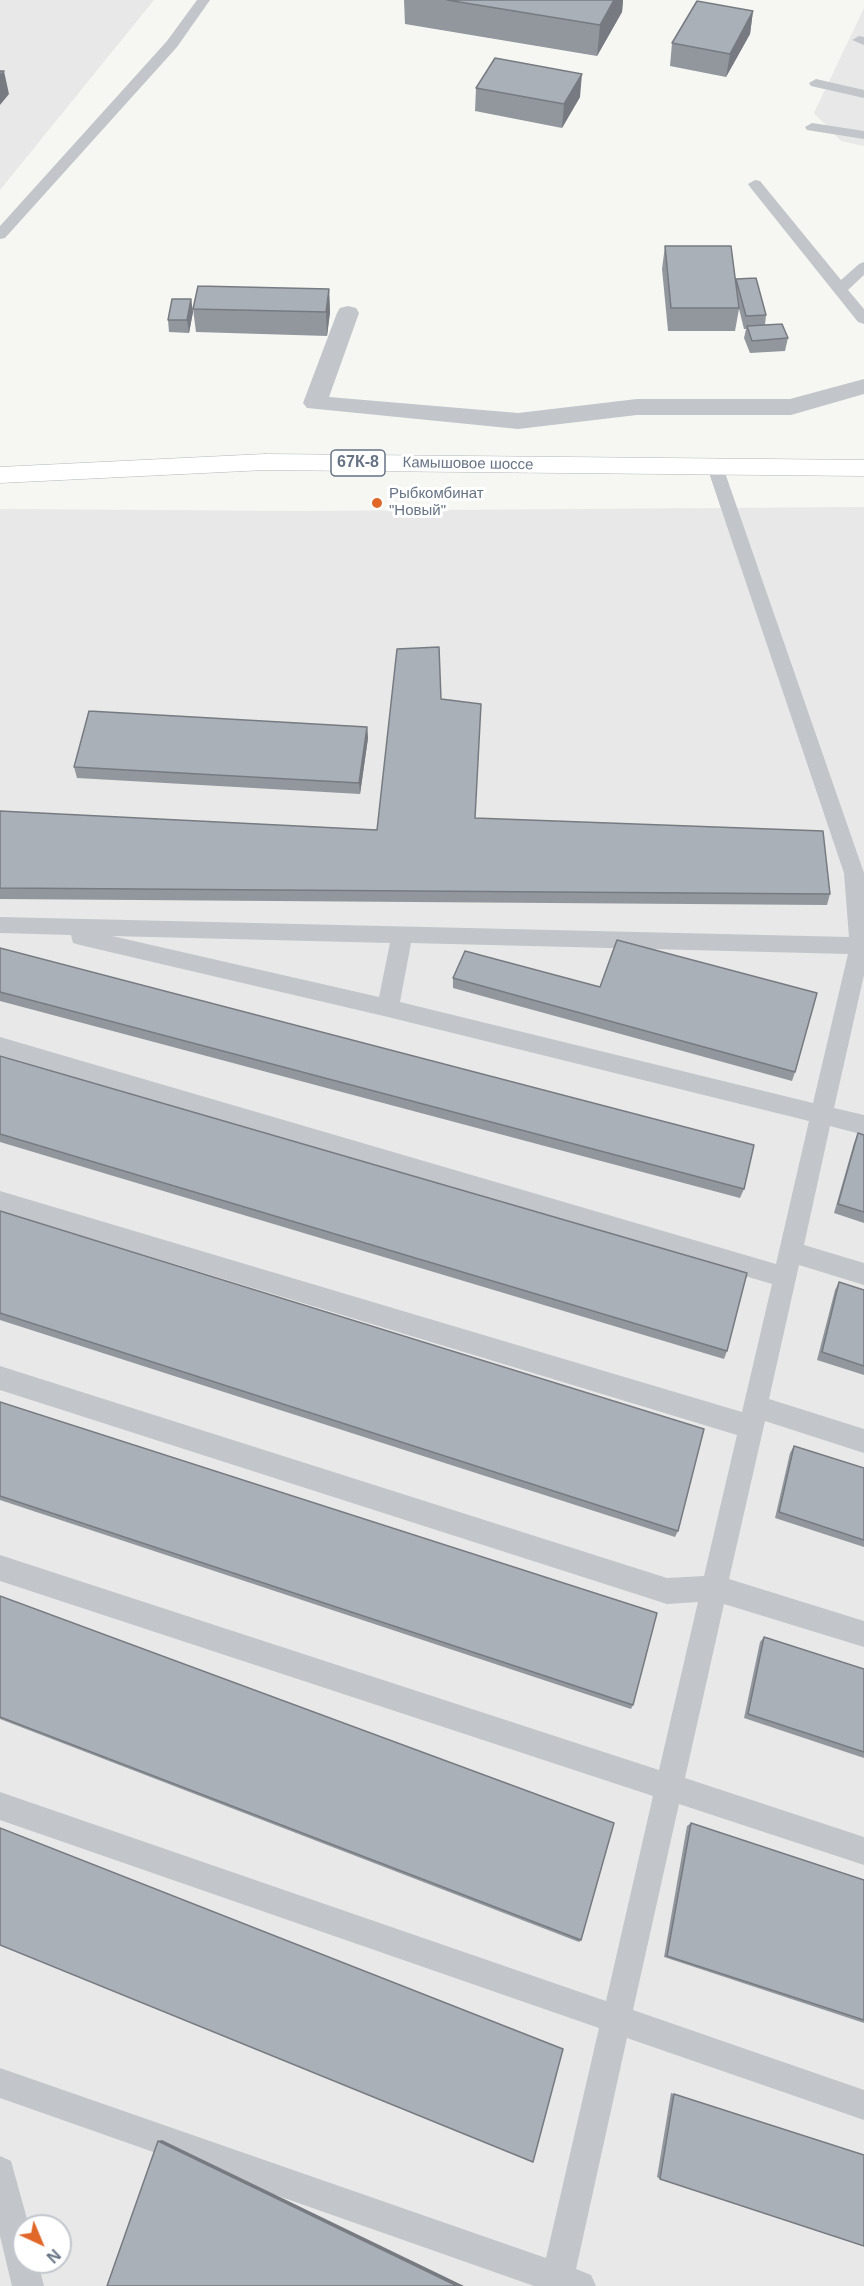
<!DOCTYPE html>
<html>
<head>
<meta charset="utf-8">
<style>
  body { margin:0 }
  #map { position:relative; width:864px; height:2286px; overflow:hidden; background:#f6f7f3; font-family:Arial,sans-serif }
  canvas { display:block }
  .north { position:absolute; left:12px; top:2214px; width:60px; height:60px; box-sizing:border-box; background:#fff; border:2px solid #c2c7ce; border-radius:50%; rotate:136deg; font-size:16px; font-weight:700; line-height:24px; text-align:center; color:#667384 }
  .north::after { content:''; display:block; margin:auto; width:21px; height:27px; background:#e16729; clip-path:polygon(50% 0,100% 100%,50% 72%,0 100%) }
</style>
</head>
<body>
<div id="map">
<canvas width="864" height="2286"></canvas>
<div class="north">N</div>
</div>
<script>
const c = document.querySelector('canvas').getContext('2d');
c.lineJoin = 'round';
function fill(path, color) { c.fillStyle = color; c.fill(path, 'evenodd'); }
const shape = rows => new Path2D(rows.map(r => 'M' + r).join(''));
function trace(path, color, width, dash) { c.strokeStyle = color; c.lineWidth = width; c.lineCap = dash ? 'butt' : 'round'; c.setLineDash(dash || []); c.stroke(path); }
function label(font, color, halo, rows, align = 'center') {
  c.font = font + ' Arial,sans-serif'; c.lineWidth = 6; c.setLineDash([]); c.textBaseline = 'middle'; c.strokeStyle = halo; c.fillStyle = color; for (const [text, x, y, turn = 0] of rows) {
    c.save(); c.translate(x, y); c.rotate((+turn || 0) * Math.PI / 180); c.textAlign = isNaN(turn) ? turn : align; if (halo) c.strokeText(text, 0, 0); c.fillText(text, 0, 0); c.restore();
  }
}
const built = shape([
  [0,0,154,0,0,190],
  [864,8,864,146,841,141,814,113],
  [864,507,864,2286,0,2286,0,509,298,511],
  [24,2226,60,2226,60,2262,24,2262]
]);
const service = shape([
  [197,0,210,0,177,47,5,238,0,239,0,226,167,41,197,0],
  [859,36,864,37,864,45,852,40,859,36],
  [816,79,864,90,864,98,811,86,809,83,816,79],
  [812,123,864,131,864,139,807,130,805,127,812,123],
  [755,180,760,181,841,280,859,264,864,262,864,275,848,290,864,309,864,324,858,322,750,187,748,184,755,180],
  [715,462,723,467,864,873,864,975,834,1108,864,1115,864,1135,830,1126,804,1245,864,1263,864,1285,799,1265,769,1399,864,1429,864,1453,765,1421,729,1579,864,1621,864,1647,724,1604,685,1778,864,1837,864,1865,679,1804,633,2010,864,2090,864,2120,627,2038,576,2269,591,2275,596,2286,534,2286,0,2098,0,2068,546,2258,599,2028,0,1820,0,1792,606,2001,653,1796,0,1581,0,1555,659,1770,698,1602,667,1604,0,1390,0,1366,667,1578,704,1576,737,1435,0,1211,0,1191,742,1412,772,1284,0,1055,0,1037,776,1264,809,1121,388,1017,80,945,73,943,71,935,0,933,0,917,849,937,844,873,707,467,715,462],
  [112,936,390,943,379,997,112,936],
  [411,943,848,954,813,1103,400,1002,411,943],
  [0,2156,11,2161,29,2226,24,2226,24,2262,38,2262,44,2286,12,2286,0,2236,0,2156]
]);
const minor = shape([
  [348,306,356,308,359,313,329,397,518,413,637,399,790,399,864,379,864,394,791,415,637,415,518,429,307,408,303,403,337,313,340,308,348,306]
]);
const primary = shape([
  [265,454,864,460,864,476,265,470,0,483,0,467,265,454]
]);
const wall = shape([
  [404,0,623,0,622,12,597,56,405,24],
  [753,11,750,34,726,77,670,66,672,43],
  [476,88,580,97,562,128,475,111],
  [665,246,736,283,736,279,766,315,765,325,788,338,785,351,750,353,744,338,746,329,744,329,739,309,735,331,668,331,662,269],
  [329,289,330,312,327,336,196,332,193,309],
  [191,299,193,312,189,333,169,332,168,320],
  [441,699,475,818,830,894,827,905,0,899,0,811,377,830],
  [367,727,368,738,360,794,77,778,74,767],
  [0,948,744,1189,740,1198,0,1001],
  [453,978,795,1072,792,1081,453,988],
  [0,1056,727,1351,724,1359,0,1142],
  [858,1133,864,1135,864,1223,834,1213,854,1143],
  [0,1211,678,1531,675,1537,0,1320],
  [839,1282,864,1290,864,1375,817,1360,835,1290],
  [0,1402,633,1705,631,1709,0,1500],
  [794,1446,864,1468,864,1547,775,1518,790,1453],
  [0,1596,581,1940,579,1942,0,1719],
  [764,1637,864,1669,864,1758,744,1718,760,1642],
  [691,1823,864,1880,864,2023,664,1957,687,1826],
  [671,2093,864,2155,660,2179,657,2177]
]);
const shadedWall = shape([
  [614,0,623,0,622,12,597,56,600,25],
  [753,11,750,34,726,77,730,54],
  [4,71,9,94,0,105,0,76],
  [582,74,580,97,562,128,564,104],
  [329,289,330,312,327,336,326,312],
  [191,299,193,312,189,333,187,320],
  [367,727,368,738,360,794,359,783],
  [162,2140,464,2286,457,2286,158,2141]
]);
const building = shape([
  [447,0,614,0,600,25,447,0],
  [697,1,753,11,730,54,672,43,697,1],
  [495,58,582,74,564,104,476,88,495,58],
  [0,71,4,71,0,76,0,71],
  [665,246,731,246,739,308,671,308,665,246],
  [756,278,766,315,746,316,736,279,756,278],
  [198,286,329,289,326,312,193,309,198,286],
  [172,299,191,299,187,320,168,320,172,299],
  [782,324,788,338,752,341,747,326,782,324],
  [439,647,441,699,481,704,475,818,823,831,830,894,0,888,0,811,377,830,397,649,439,647],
  [89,711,367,727,359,783,74,767,89,711],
  [617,940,817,993,795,1072,453,978,465,951,600,987,617,940],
  [0,948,754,1145,744,1189,0,992,0,948],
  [0,1056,747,1273,727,1351,0,1134,0,1056],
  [858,1133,864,1135,864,1212,838,1204,858,1133],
  [0,1211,704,1429,678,1531,0,1313,0,1211],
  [839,1282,864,1290,864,1366,822,1352,839,1282],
  [0,1402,657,1613,633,1705,0,1496,0,1402],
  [794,1446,864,1468,864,1540,779,1512,794,1446],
  [0,1596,614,1823,581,1940,0,1717,0,1596],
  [764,1637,864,1669,864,1752,748,1714,764,1637],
  [691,1823,864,1880,864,2020,667,1956,691,1823],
  [0,1828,563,2049,533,2162,0,1945,0,1828],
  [674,2094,864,2155,864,2246,660,2179,674,2094],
  [158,2141,457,2286,107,2286,158,2141]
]);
const markers = [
  [377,503,6,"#e16729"]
];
const farStreetnames = [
  ["Камышовое шоссе",468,464,1]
];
const farPoinames = [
  ["Рыбкомбинат",389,494],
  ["\"Новый\"",389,511]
];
const shields = [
  [358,463,54]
];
const shieldNames = [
  ["67К-8",358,463]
];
fill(built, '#e7e8e7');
trace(primary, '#b3b7bb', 1);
fill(service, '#c2c5c9');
fill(minor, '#c2c5c9');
fill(primary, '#fff');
fill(wall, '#92979e');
fill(shadedWall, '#777b81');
fill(building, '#aab0b8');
trace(building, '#777b81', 1.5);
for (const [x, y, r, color] of markers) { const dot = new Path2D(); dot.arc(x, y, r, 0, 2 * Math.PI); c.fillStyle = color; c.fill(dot); trace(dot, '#fff', 2); }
label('15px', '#667384', '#fff', farStreetnames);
label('15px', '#667384', '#fff', farPoinames, 'left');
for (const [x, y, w] of shields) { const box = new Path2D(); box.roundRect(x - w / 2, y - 13, w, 26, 4.5); c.fillStyle = '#fff'; c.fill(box); trace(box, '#667384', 1.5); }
label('bold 16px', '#667384', null, shieldNames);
</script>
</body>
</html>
